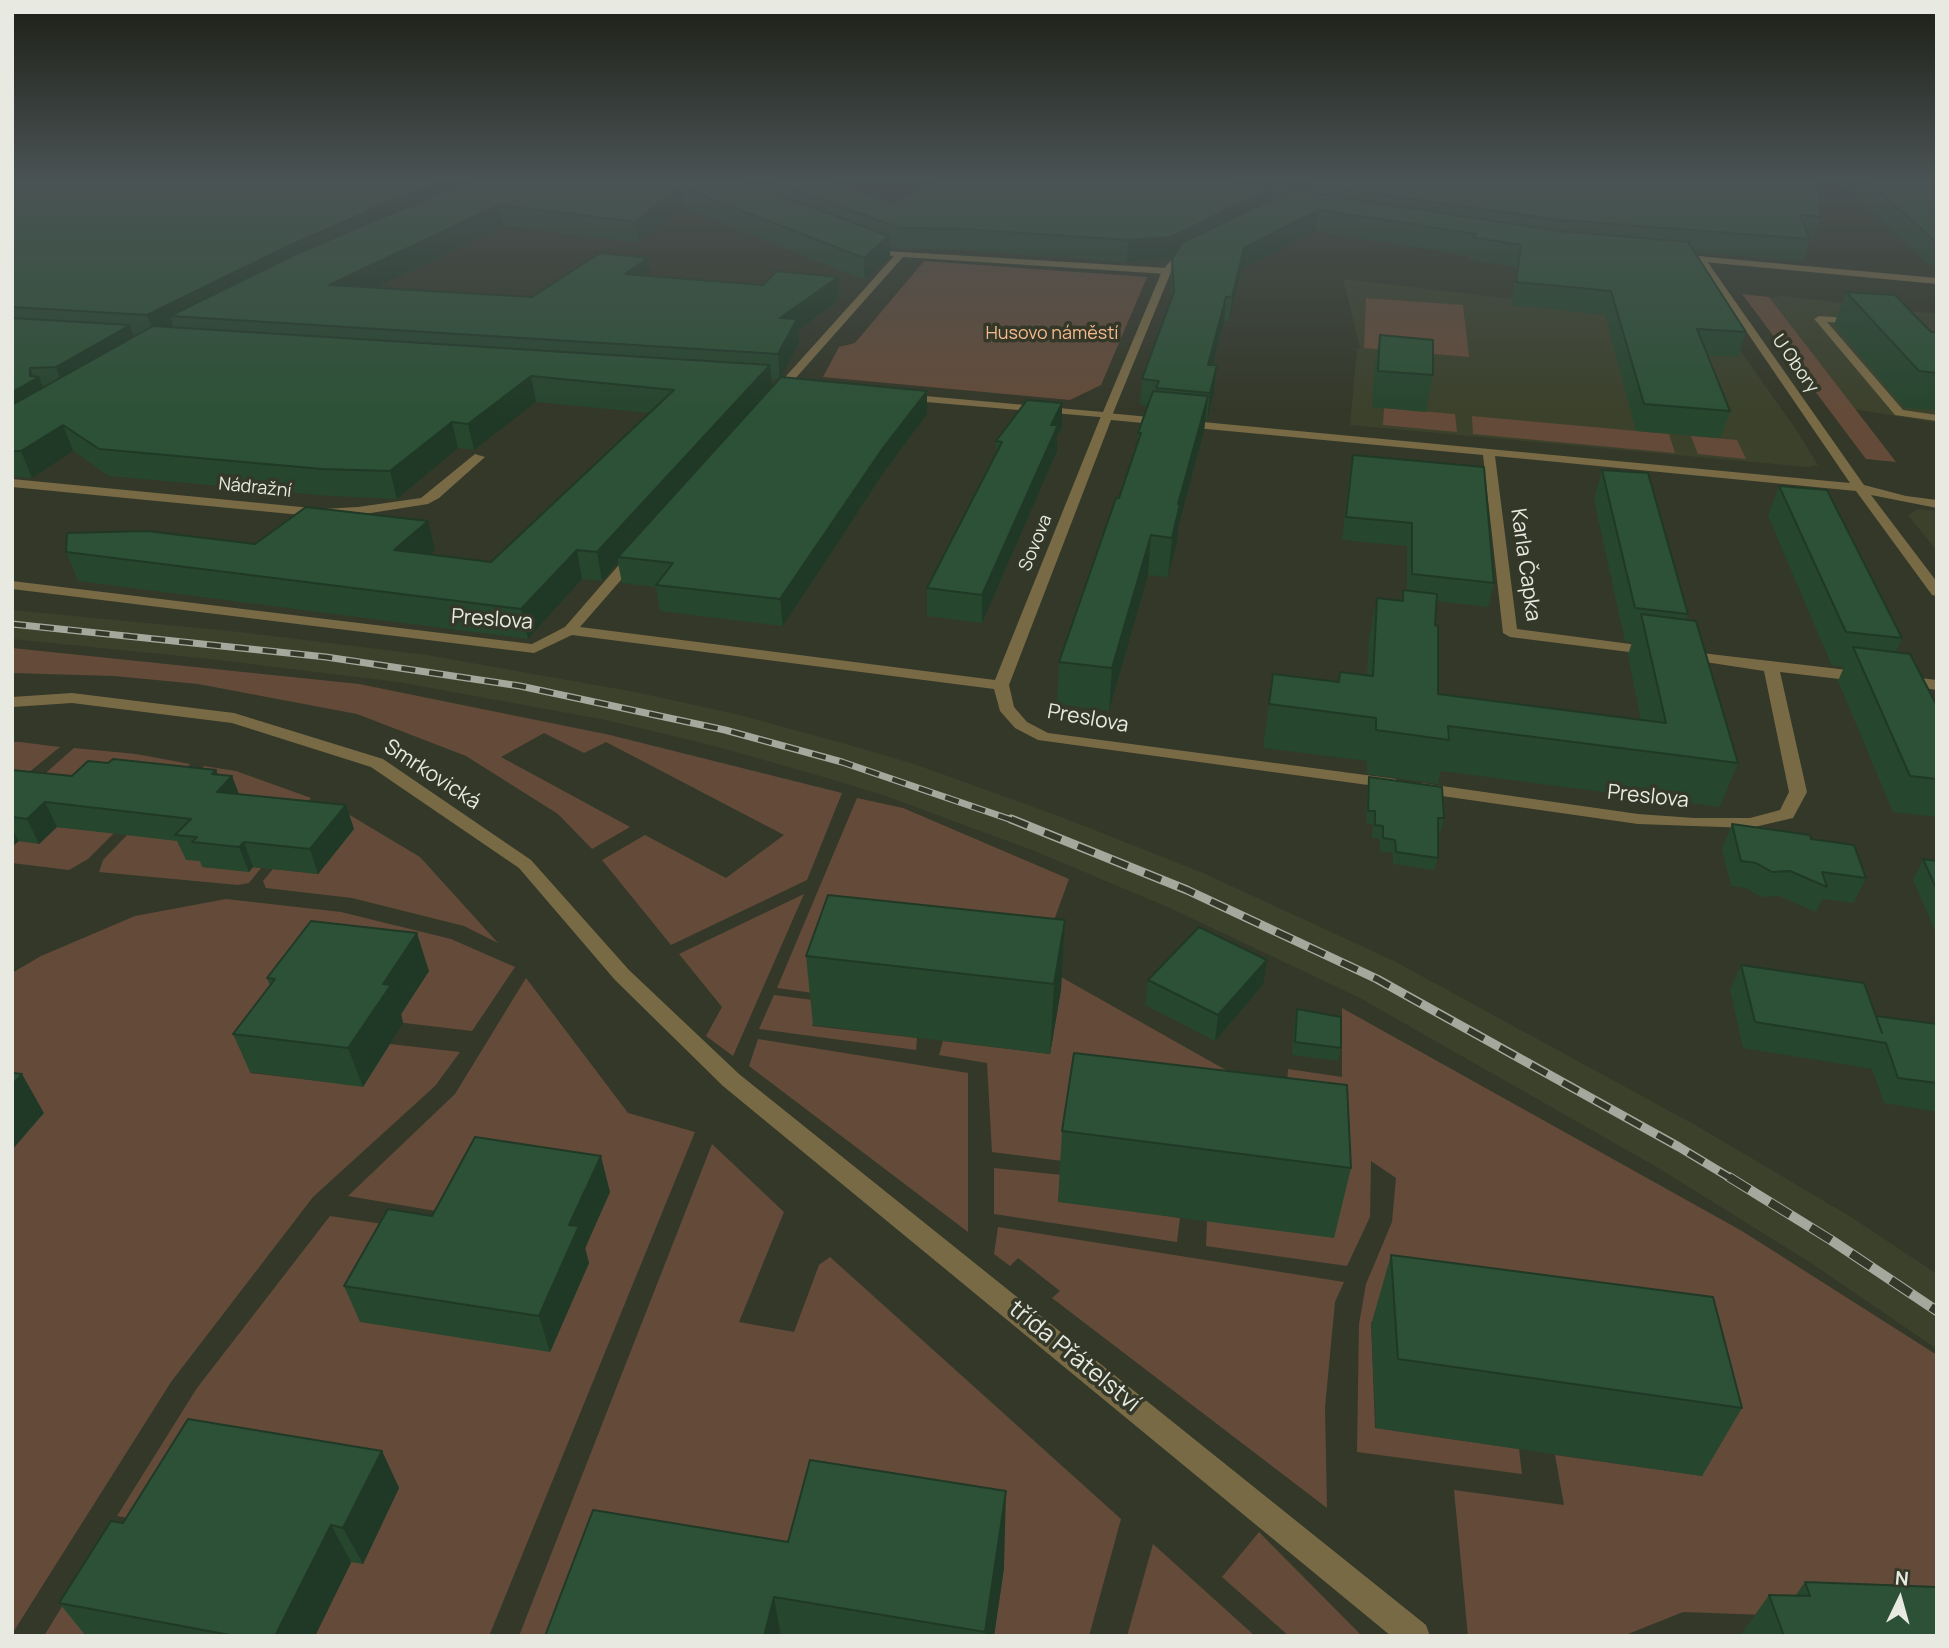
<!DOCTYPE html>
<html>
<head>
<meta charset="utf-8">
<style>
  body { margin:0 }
  #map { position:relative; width:1949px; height:1648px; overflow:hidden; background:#343829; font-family:Manrope,sans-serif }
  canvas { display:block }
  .frame { position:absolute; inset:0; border:14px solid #e8eae1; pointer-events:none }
  .north { position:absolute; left:1865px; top:1564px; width:70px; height:70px; -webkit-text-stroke:5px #343829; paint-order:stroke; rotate:5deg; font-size:19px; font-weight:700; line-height:28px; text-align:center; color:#e8eae1 }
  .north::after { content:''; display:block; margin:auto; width:24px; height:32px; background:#e8eae1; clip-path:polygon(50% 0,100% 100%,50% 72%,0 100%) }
</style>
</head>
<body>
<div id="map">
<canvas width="1949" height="1648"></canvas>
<div class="frame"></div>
<div class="north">N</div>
</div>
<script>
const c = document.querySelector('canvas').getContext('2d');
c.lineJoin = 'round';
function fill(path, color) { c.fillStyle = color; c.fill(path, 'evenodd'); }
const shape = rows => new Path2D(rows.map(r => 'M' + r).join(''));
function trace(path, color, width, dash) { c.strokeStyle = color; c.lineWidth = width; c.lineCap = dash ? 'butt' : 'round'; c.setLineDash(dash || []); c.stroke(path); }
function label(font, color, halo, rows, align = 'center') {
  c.font = font + ' Manrope,sans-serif'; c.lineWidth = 7; c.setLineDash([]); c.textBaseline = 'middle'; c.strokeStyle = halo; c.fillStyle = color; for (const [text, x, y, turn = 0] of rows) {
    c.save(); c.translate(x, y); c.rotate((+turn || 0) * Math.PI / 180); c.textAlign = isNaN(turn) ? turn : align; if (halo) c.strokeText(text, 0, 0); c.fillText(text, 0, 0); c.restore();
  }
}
const built = shape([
  [1343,279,1590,308,1718,319,1795,428,1818,465,1808,467,1350,425,1357,349,1360,348],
  [1776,295,1937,314,1937,423,1854,409,1769,297,1778,298],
  [1918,509,1937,511,1937,551,1908,515],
  [12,610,240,632,427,655,635,692,740,715,856,747,914,764,1064,818,1203,873,1394,961,1697,1126,1851,1217,1937,1274,1937,1349,1811,1263,1660,1169,1360,998,1170,908,1032,850,883,795,827,778,711,745,606,720,398,682,210,659,12,639]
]);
const green = shape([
  [924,261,1147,277,1101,385,1070,400,823,377,839,347,855,343],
  [1742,294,1769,297,1896,462,1866,459],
  [1366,298,1463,305,1469,357,1364,348],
  [1384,408,1455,414,1457,432,1383,425],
  [1472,416,1669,434,1675,453,1473,434],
  [1691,436,1737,440,1746,459,1698,454],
  [12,648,359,684,610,735,842,793,807,880,671,945,602,860,645,835,726,878,784,835,606,742,584,753,544,733,501,757,630,827,592,849,558,814,466,756,357,714,198,684,114,676,12,673],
  [12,742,20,742,60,747,12,786],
  [74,748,136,754,190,764,166,788,22,794],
  [204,766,236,771,311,798,291,822,182,789],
  [857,798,903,808,1069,879,1038,964,1286,1104,1288,1069,1342,1077,1342,1008,1742,1231,1937,1355,1937,1636,1850,1618,1683,1612,1623,1636,1468,1636,1454,1490,1564,1505,1555,1455,1703,1476,1675,1366,1371,1322,1375,1428,1519,1449,1522,1474,1357,1452,1359,1324,1366,1284,1392,1222,1396,1178,1371,1161,1370,1217,1347,1266,1206,1246,1207,1221,1063,1161,992,1152,987,1063,939,1055,943,1041,1050,1054,1061,989,821,994,777,988],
  [338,808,420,857,498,943,464,926,352,898,266,888,263,881,273,869,319,874],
  [56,827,114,833,88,859,69,870,12,863,12,845,18,841,39,843],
  [128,834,201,843,185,859,206,862,203,867,248,871,252,867,261,868,249,883,238,885,99,872,103,860],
  [804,894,733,1056,706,1036,722,1007,679,954],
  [226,899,341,912,451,939,515,967,472,1031,396,1022,429,970,325,958,290,1017,250,1073,362,1086,390,1044,460,1052,435,1086,313,1197,171,1382,12,1634,12,973,41,956,135,916],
  [526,978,628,1113,695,1132,489,1636,315,1636,352,1561,398,1488,209,1456,167,1525,117,1516,197,1388,330,1216,455,1235,550,1350,589,1261,581,1259,609,1190,487,1173,465,1216,348,1196,455,1094],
  [774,995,820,1001,812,1026,917,1038,916,1050,759,1029],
  [758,1039,968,1073,968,1232,749,1066],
  [712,1144,784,1212,739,1322,794,1332,819,1265,830,1257,1121,1519,1089,1636,519,1636],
  [994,1168,1062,1175,1058,1200,1180,1218,1177,1242,994,1214],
  [998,1227,1344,1282,1335,1302,1325,1407,1327,1508,1052,1298,1060,1291,1018,1258,1010,1266,994,1254],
  [1259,1532,1362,1636,1289,1636,1222,1577],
  [1153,1544,1255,1636,1127,1636],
  [94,1554,90,1636,44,1636]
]);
const service = shape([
  [1819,316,1862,319,1862,323,1859,324,1827,322,1903,410,1937,415,1937,421,1895,415,1816,321,1814,319,1819,316]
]);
const minor = shape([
  [886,251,1167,268,1172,271,1167,274,903,257,778,398,770,398,770,394,894,256,886,255,886,251],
  [1701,256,1704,257,1864,485,1906,496,1937,500,1937,508,1871,495,1937,582,1937,596,1932,595,1856,491,1495,456,1517,629,1653,647,1660,651,1653,655,1510,637,1503,633,1483,455,1111,420,1009,685,1014,707,1027,722,1048,733,1396,779,1398,783,1396,787,1390,788,1038,740,1015,728,1000,711,994,689,572,635,534,653,12,589,12,581,532,644,565,627,631,551,636,550,641,551,641,557,580,627,995,680,1101,416,1107,413,1850,483,1697,259,1701,256],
  [475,454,485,457,439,498,428,504,358,515,322,517,12,487,12,479,322,509,358,507,421,498,475,454],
  [1684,651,1865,672,1873,677,1865,682,1780,672,1807,792,1793,818,1750,828,1638,824,1421,793,1413,788,1421,783,1638,814,1694,818,1750,818,1780,810,1789,792,1764,671,1679,658,1677,655,1679,652,1684,651],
  [1903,676,1937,680,1937,690,1898,684,1895,681,1898,678,1903,676],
  [72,693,234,713,383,759,531,860,629,970,739,1074,1426,1625,1430,1636,1391,1636,723,1086,615,980,519,868,371,767,232,723,72,703,12,707,12,697,72,693]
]);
const tertiary = shape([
  [1190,250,1193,251,1193,255,1178,263,1171,272,1111,418,903,400,897,397,903,394,1103,412,1162,271,1172,259,1190,250],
  [1675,254,1937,278,1937,284,1672,259,1671,257,1675,254]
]);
const railFar2 = shape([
  [12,624,326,657,520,686,725,730,842,762,1015,821]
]);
const railFar1 = shape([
  [1011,819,1187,890,1377,979,1679,1147,1732,1179]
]);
const rail = shape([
  [1729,1177,1831,1240,1937,1311]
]);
const wall = shape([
  [12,180,830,180,894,203,938,180,1819,180,1820,217,1813,238,1810,238,1810,239,1803,261,1695,252,1746,332,1738,357,1707,355,1730,411,1721,438,1636,431,1605,315,1511,305,1516,267,1468,259,1469,256,1316,231,1242,270,1229,321,1224,321,1212,365,1214,391,1207,420,1205,420,1204,431,1178,528,1177,543,1168,577,1148,575,1109,711,1057,704,1059,662,1119,498,1137,444,1138,433,1148,406,1140,405,1142,379,1171,300,1170,281,1172,259,1173,257,1169,259,1127,262,962,250,900,249,889,245,890,257,865,280,683,207,638,243,503,225,376,288,532,297,648,258,650,276,763,285,838,277,839,300,798,330,799,343,781,377,927,414,884,472,783,626,660,611,656,587,622,583,618,563,602,581,582,579,528,639,78,581,66,552,255,544,435,550,429,554,491,562,650,413,536,402,474,450,458,448,397,499,330,496,109,476,73,451,32,478,12,477],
  [771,379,779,379,772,387],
  [1839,180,1937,180,1937,265,1928,264],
  [1846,292,1931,332,1937,332,1937,410,1904,408,1834,325],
  [1380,335,1433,375,1426,412,1372,407,1374,370],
  [1062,403,1062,428,1057,436,1057,451,982,623,927,616,927,588,996,453,996,441],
  [1353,455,1494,583,1488,607,1436,601,1435,625,1438,694,1641,720,1628,655,1632,642,1625,641,1594,500,1602,470,1688,614,1687,620,1738,763,1720,807,1441,771,1438,784,1367,774,1367,761,1263,748,1273,674,1338,682,1340,672,1367,676,1369,639,1377,598,1401,601,1403,590,1407,591,1407,546,1342,540,1349,476],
  [1779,486,1902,638,1896,652,1937,706,1937,817,1893,812,1838,681,1844,667,1832,666,1768,516],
  [108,763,216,770,218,775,232,776,239,794,346,805,354,829,318,874,253,867,249,872,202,867,200,861,186,860,177,841,57,827,39,844,19,841,12,846,12,770,72,776],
  [1369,777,1444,818,1441,831,1438,830,1438,858,1434,870,1393,864,1393,853,1380,851,1380,839,1372,838,1373,824,1366,823,1367,789],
  [1732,824,1811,839,1866,878,1854,903,1822,899,1816,912,1779,896,1761,897,1746,888,1731,886,1722,849],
  [1923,859,1937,861,1937,935,1913,880],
  [1065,920,1061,989,1050,1054,813,1025,806,956],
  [1741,965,1876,1016,1937,1024,1937,1112,1884,1103,1872,1069,1743,1048,1730,990],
  [429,971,401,1014,403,1023,363,1087,250,1072,233,1034,270,986,267,978],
  [1148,980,1263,985,1215,1041,1145,1005],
  [1297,1009,1341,1048,1338,1061,1292,1055,1294,1022],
  [1062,1131,1351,1168,1334,1238,1058,1202],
  [610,1192,585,1248,589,1263,550,1352,360,1322,344,1286],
  [1391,1255,1742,1408,1702,1476,1376,1428,1371,1325],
  [382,1451,399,1488,363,1564,351,1562,315,1636,86,1636,59,1603,123,1523],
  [788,1542,1004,1568,994,1636,545,1636],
  [1805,1582,1937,1636,1740,1636,1769,1595,1795,1596]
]);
const shadedWall = shape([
  [449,180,508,180,170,316,174,329,156,339,147,315,286,247,417,190],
  [1288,180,1329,180,1306,184,1305,191,1286,200],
  [681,187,683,207,638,243,635,222],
  [1272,188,1270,208,1169,259,1127,262,1128,240],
  [499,205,503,225,335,308,329,285],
  [1319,210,1316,231,1242,270,1229,321,1232,297,1244,248],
  [889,236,890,257,865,280,864,258],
  [648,258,651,280,625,274],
  [838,277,839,300,798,330,799,343,780,379,778,354,780,318],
  [1226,297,1224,321,1206,390,1208,365],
  [130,325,138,349,65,392,56,367],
  [770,365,772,390,618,557,618,563,602,581,597,552],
  [1217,365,1214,391,1207,420,1210,393],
  [30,368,34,379,39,377,49,402,12,424,12,392,30,376],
  [531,376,536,402,474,450,468,424],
  [927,391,927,414,884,472,783,626,780,599,883,448],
  [1208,396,1204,431,1178,528,1177,543,1168,577,1172,538,1178,504],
  [1062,403,1062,428,1057,436,1057,451,982,623,982,595,1051,425],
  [452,422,458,448,397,499,390,471],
  [63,425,73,451,32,478,21,451],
  [428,521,435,550,402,579,394,550],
  [1151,535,1148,575,1109,711,1112,668],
  [577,550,582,579,528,639,521,609],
  [216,770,222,786,232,776,241,800,227,816,212,774],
  [45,802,57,827,39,844,27,819],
  [346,805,354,829,318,874,310,849],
  [12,828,19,841,13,846,12,843],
  [244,842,253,867,249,872,239,847],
  [1065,920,1061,989,1050,1054,1054,984],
  [417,933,429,971,401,1014,403,1023,363,1087,348,1048,383,984],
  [1267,960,1263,985,1215,1041,1218,1015],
  [22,1074,44,1113,12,1150,12,1085],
  [601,1156,610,1192,585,1248,589,1263,550,1352,539,1316,569,1225],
  [382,1451,399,1488,363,1564,343,1528],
  [1006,1491,1004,1568,994,1636,985,1636],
  [331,1525,351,1562,315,1636,275,1636],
  [774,1597,781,1636,764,1636]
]);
const building = shape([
  [12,180,449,180,417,190,286,247,147,315,12,307,12,180],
  [477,180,740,180,889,236,864,258,681,187,635,222,499,205,329,285,532,297,600,253,648,258,625,274,763,285,777,271,838,277,780,318,797,319,778,354,170,316,294,255,426,199,477,180],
  [766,180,830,180,894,203,938,180,1227,180,1272,188,1171,237,1128,240,962,229,900,228,766,180],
  [1314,180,1819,180,1820,217,1800,215,1810,239,1559,220,1306,184,1314,180],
  [1866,180,1937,180,1937,242,1936,242,1866,180],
  [1291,190,1559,231,1688,242,1746,332,1697,329,1730,411,1644,404,1611,291,1516,282,1521,245,1473,237,1476,234,1319,210,1244,248,1232,297,1226,297,1208,365,1217,365,1210,393,1156,388,1159,381,1142,379,1174,292,1172,259,1182,243,1291,190],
  [1846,292,1895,295,1931,332,1937,332,1937,373,1919,371,1846,292],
  [12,318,130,325,56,367,30,368,30,376,39,377,12,392,12,318],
  [153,326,770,365,597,552,577,550,521,609,66,552,67,533,147,531,255,544,306,507,428,521,394,550,491,562,674,390,531,376,468,424,452,422,390,471,322,469,99,449,63,425,21,451,12,451,12,405,153,326],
  [1380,335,1433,340,1433,375,1378,371,1380,335],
  [781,377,927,391,883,448,780,599,656,585,673,563,618,557,781,377],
  [1153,391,1208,396,1178,504,1180,504,1172,538,1151,535,1112,668,1059,662,1116,498,1119,498,1141,433,1138,433,1153,391],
  [1027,400,1062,403,1051,425,1058,425,982,595,927,588,1002,442,996,441,1027,400],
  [1353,455,1484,467,1494,583,1412,574,1412,523,1346,517,1353,455],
  [1602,470,1648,473,1688,614,1635,608,1602,470],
  [1779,486,1827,490,1902,638,1846,632,1779,486],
  [1403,590,1437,594,1435,625,1438,626,1438,694,1666,723,1641,614,1696,621,1738,763,1448,726,1449,740,1376,730,1376,718,1269,704,1273,674,1339,682,1340,672,1373,676,1377,598,1403,601,1403,590],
  [1853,647,1910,654,1937,706,1937,779,1910,776,1853,647],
  [113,759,216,770,212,774,232,776,217,792,346,805,310,849,244,842,239,847,192,842,197,837,175,835,191,819,45,802,27,819,12,817,12,770,72,776,88,761,108,763,113,759],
  [1369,777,1442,787,1444,818,1438,818,1438,858,1396,852,1395,840,1383,838,1383,826,1375,825,1375,811,1368,811,1369,777],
  [1732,824,1810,835,1811,839,1854,845,1866,878,1822,872,1827,887,1790,871,1772,872,1756,863,1741,861,1732,824],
  [1923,859,1937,861,1937,890,1923,859],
  [828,895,1065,920,1054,984,806,956,828,895],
  [311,921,417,933,383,984,391,985,348,1048,233,1034,275,979,267,978,311,921],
  [1199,927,1267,960,1218,1015,1148,980,1199,927],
  [1741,965,1864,983,1882,1033,1876,1016,1937,1024,1937,1083,1898,1078,1886,1043,1755,1022,1741,965],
  [1297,1009,1341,1017,1341,1048,1295,1042,1297,1009],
  [1074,1053,1347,1085,1351,1168,1062,1131,1074,1053],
  [12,1073,22,1074,12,1085,12,1073],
  [475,1137,601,1156,569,1225,579,1226,539,1316,344,1286,388,1209,432,1216,475,1137],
  [1391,1255,1713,1297,1742,1408,1398,1359,1391,1255],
  [188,1419,382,1451,343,1528,331,1525,275,1636,235,1636,59,1603,111,1521,123,1523,188,1419],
  [810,1460,1006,1491,985,1632,774,1597,764,1636,545,1636,593,1510,788,1542,810,1460],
  [1805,1582,1937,1587,1937,1636,1784,1636,1769,1595,1810,1596,1805,1582]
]);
const farParknames = [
  ["Husovo náměstí",1052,334]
];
const farStreetnames = [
  ["U Obory",1795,364,55],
  ["Nádražní",255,488,6],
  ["Sovova",1036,543,-68]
];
const streetNames = [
  ["Karla Čapka",1525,565,82],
  ["Preslova",492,620,4],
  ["Preslova",1088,719,10],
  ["Smrkovická",432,775,33],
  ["Preslova",1648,797,6]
];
const nearStreetnames = [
  ["třída Přátelství",1074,1357,39]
];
fill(built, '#3c412c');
fill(green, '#644b39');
fill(service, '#796a46');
fill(minor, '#796a46');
fill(tertiary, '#796a46');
trace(railFar2, '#a5a89d', 7);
trace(railFar1, '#a5a89d', 9);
trace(rail, '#a5a89d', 10);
trace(railFar2, '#343829', 4.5, [14]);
trace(railFar1, '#343829', 6, [18]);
trace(rail, '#343829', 8, [24]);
fill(wall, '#27462e');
fill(shadedWall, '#203926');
fill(building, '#2d5136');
trace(building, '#203926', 2);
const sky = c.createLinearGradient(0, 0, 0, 410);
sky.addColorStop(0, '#1d1f17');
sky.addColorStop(0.44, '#4a5354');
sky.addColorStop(1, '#4a535400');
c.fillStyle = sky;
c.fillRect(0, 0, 1949, 410);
label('18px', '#f6b98d', '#343829', farParknames);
label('18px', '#e8eae1', '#343829', farStreetnames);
label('21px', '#e8eae1', '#343829', streetNames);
label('24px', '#e8eae1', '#343829', nearStreetnames);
</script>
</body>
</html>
